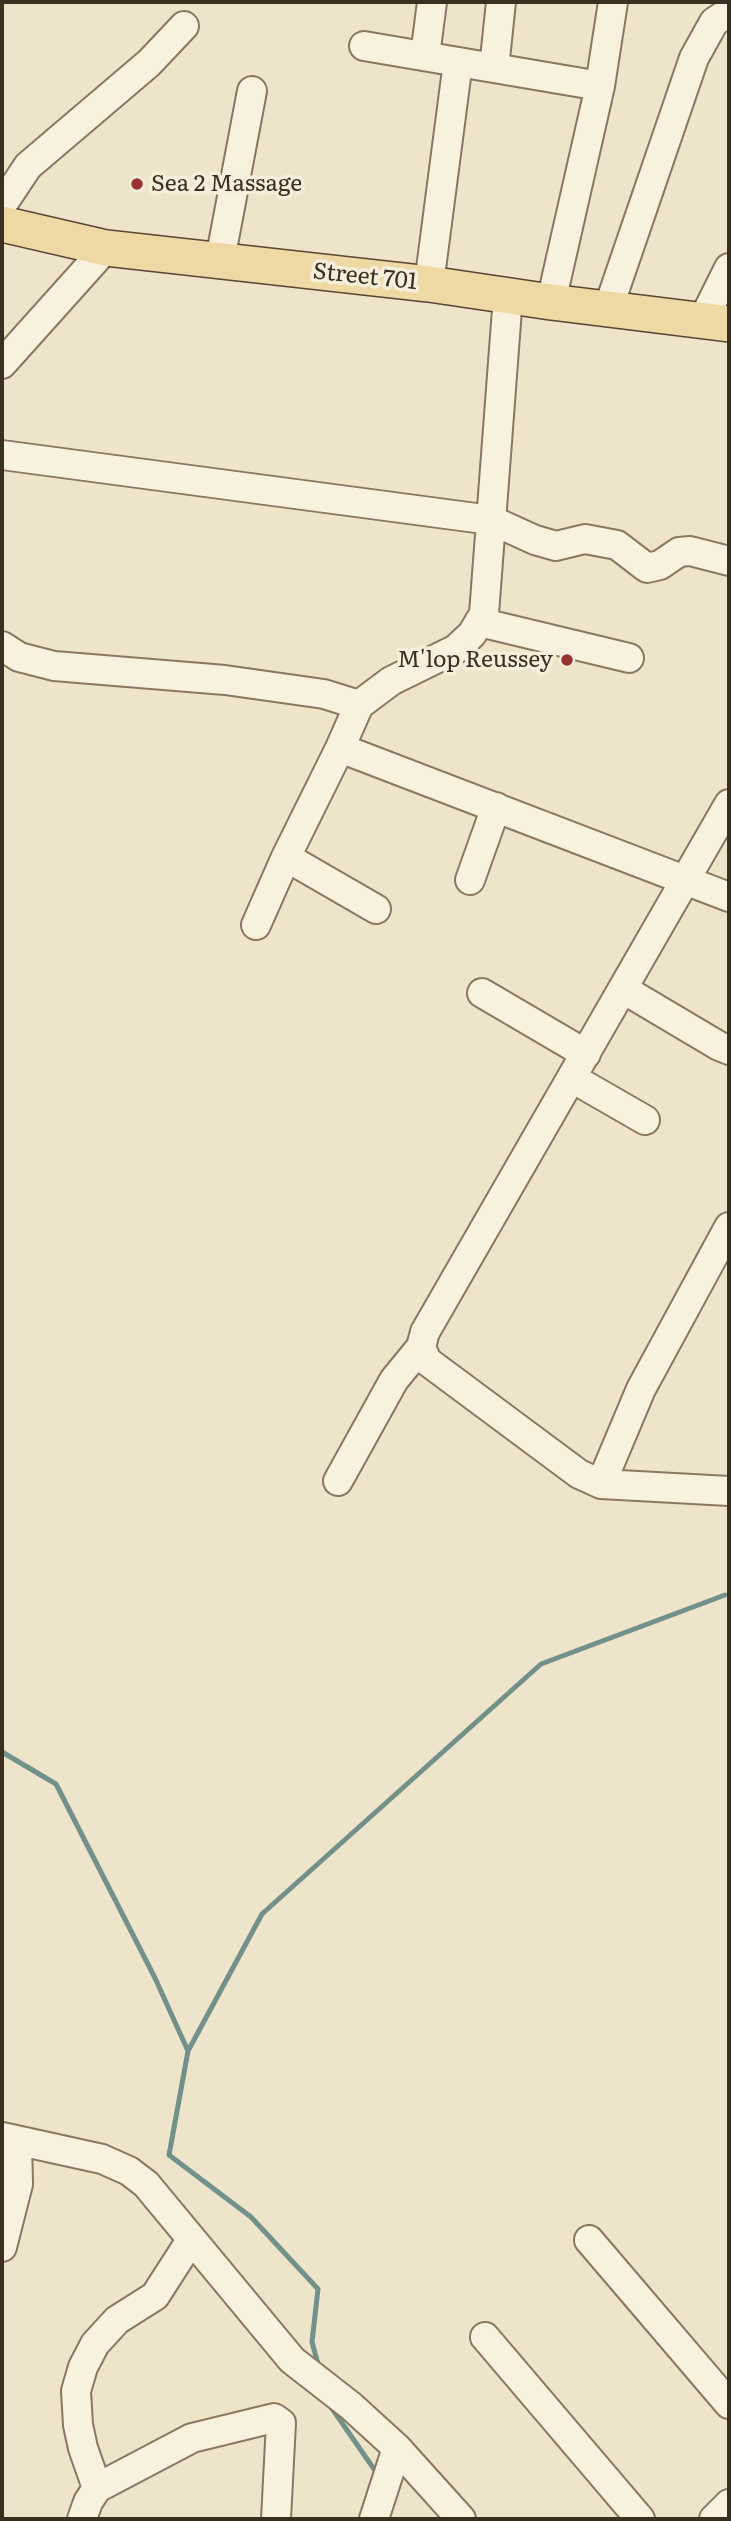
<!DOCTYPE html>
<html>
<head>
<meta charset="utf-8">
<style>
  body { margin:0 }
  #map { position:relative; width:731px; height:2521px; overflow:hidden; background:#eee4ca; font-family:Literata,serif }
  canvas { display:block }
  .frame { position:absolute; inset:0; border:4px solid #3b2f22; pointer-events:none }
</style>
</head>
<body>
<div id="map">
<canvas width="731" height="2521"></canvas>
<div class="frame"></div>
</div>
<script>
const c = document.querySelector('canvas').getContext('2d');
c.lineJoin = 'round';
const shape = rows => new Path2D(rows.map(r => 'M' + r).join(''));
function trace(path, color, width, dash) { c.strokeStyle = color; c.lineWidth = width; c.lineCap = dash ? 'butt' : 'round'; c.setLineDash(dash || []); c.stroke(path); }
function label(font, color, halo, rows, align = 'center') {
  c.font = font + ' Literata,serif'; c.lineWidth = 7; c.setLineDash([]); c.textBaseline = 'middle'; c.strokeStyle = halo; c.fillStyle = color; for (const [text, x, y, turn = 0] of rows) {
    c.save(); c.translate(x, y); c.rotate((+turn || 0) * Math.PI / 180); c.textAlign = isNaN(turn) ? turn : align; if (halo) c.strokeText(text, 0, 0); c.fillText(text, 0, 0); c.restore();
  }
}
const stream = shape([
  [2,1752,56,1784,155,1978,188,2051],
  [318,2364,312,2342,318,2289,251,2217,169,2155,188,2051,262,1914,541,1664,725,1595],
  [331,2407,376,2472,374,2477]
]);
const minor = shape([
  [364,46,600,86],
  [425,56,432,2],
  [494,68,501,2],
  [2,205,28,166,149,63,184,26],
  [220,260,252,91],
  [429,284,458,62],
  [551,302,600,86,613,2],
  [608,309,694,58,714,22,729,12],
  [703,320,729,268],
  [2,364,106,248],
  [2,455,491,520,535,540,556,546,585,539,617,545,647,568,660,565,679,552,690,551,729,561],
  [479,622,629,658],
  [2,646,19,657,54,666,225,680,324,694,359,705],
  [340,748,729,897],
  [729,804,425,1332,421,1347,427,1361,579,1474,601,1484,729,1491],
  [286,857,376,909],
  [470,880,496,807],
  [256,925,286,857,340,748,359,705,391,681,456,649,472,634,484,614,508,296],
  [623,989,719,1046,729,1050],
  [482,993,586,1054],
  [572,1078,645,1120],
  [338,1481,394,1380,421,1347],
  [601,1484,641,1389,729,1227],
  [2,2137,102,2159,129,2171,146,2184,292,2360,351,2406,397,2448,461,2519],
  [589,2240,729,2404],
  [2,2247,18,2184,17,2141],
  [485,2337,640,2519],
  [97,2488,83,2448,78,2425,76,2391,83,2367,95,2344,117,2320,155,2296,191,2240],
  [82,2519,88,2502,97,2488,192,2438,274,2418,281,2423,276,2519],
  [374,2519,397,2448],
  [714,2519,729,2504]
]);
const major = shape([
  [2,224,106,248,429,284,551,302,729,324]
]);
const markers = [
  [137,184,7,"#973231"],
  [567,660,7,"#973231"]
];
const poiNames = [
  ["Sea 2 Massage",151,184],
  ["M'lop Reussey",553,660,"right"]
];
const streetNames = [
  ["Street 701",365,277,6]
];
trace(stream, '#71918a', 5);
trace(minor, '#8a775f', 32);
trace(major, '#584532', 38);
trace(minor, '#f8f1de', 28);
trace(major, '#eed9a5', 35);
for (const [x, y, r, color] of markers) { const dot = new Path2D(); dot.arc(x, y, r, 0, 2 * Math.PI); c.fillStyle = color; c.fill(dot); trace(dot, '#f5eeda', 2.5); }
label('23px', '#3b2f22', '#f5eeda', poiNames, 'left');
label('23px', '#3b2f22', '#f5eeda', streetNames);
</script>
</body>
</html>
